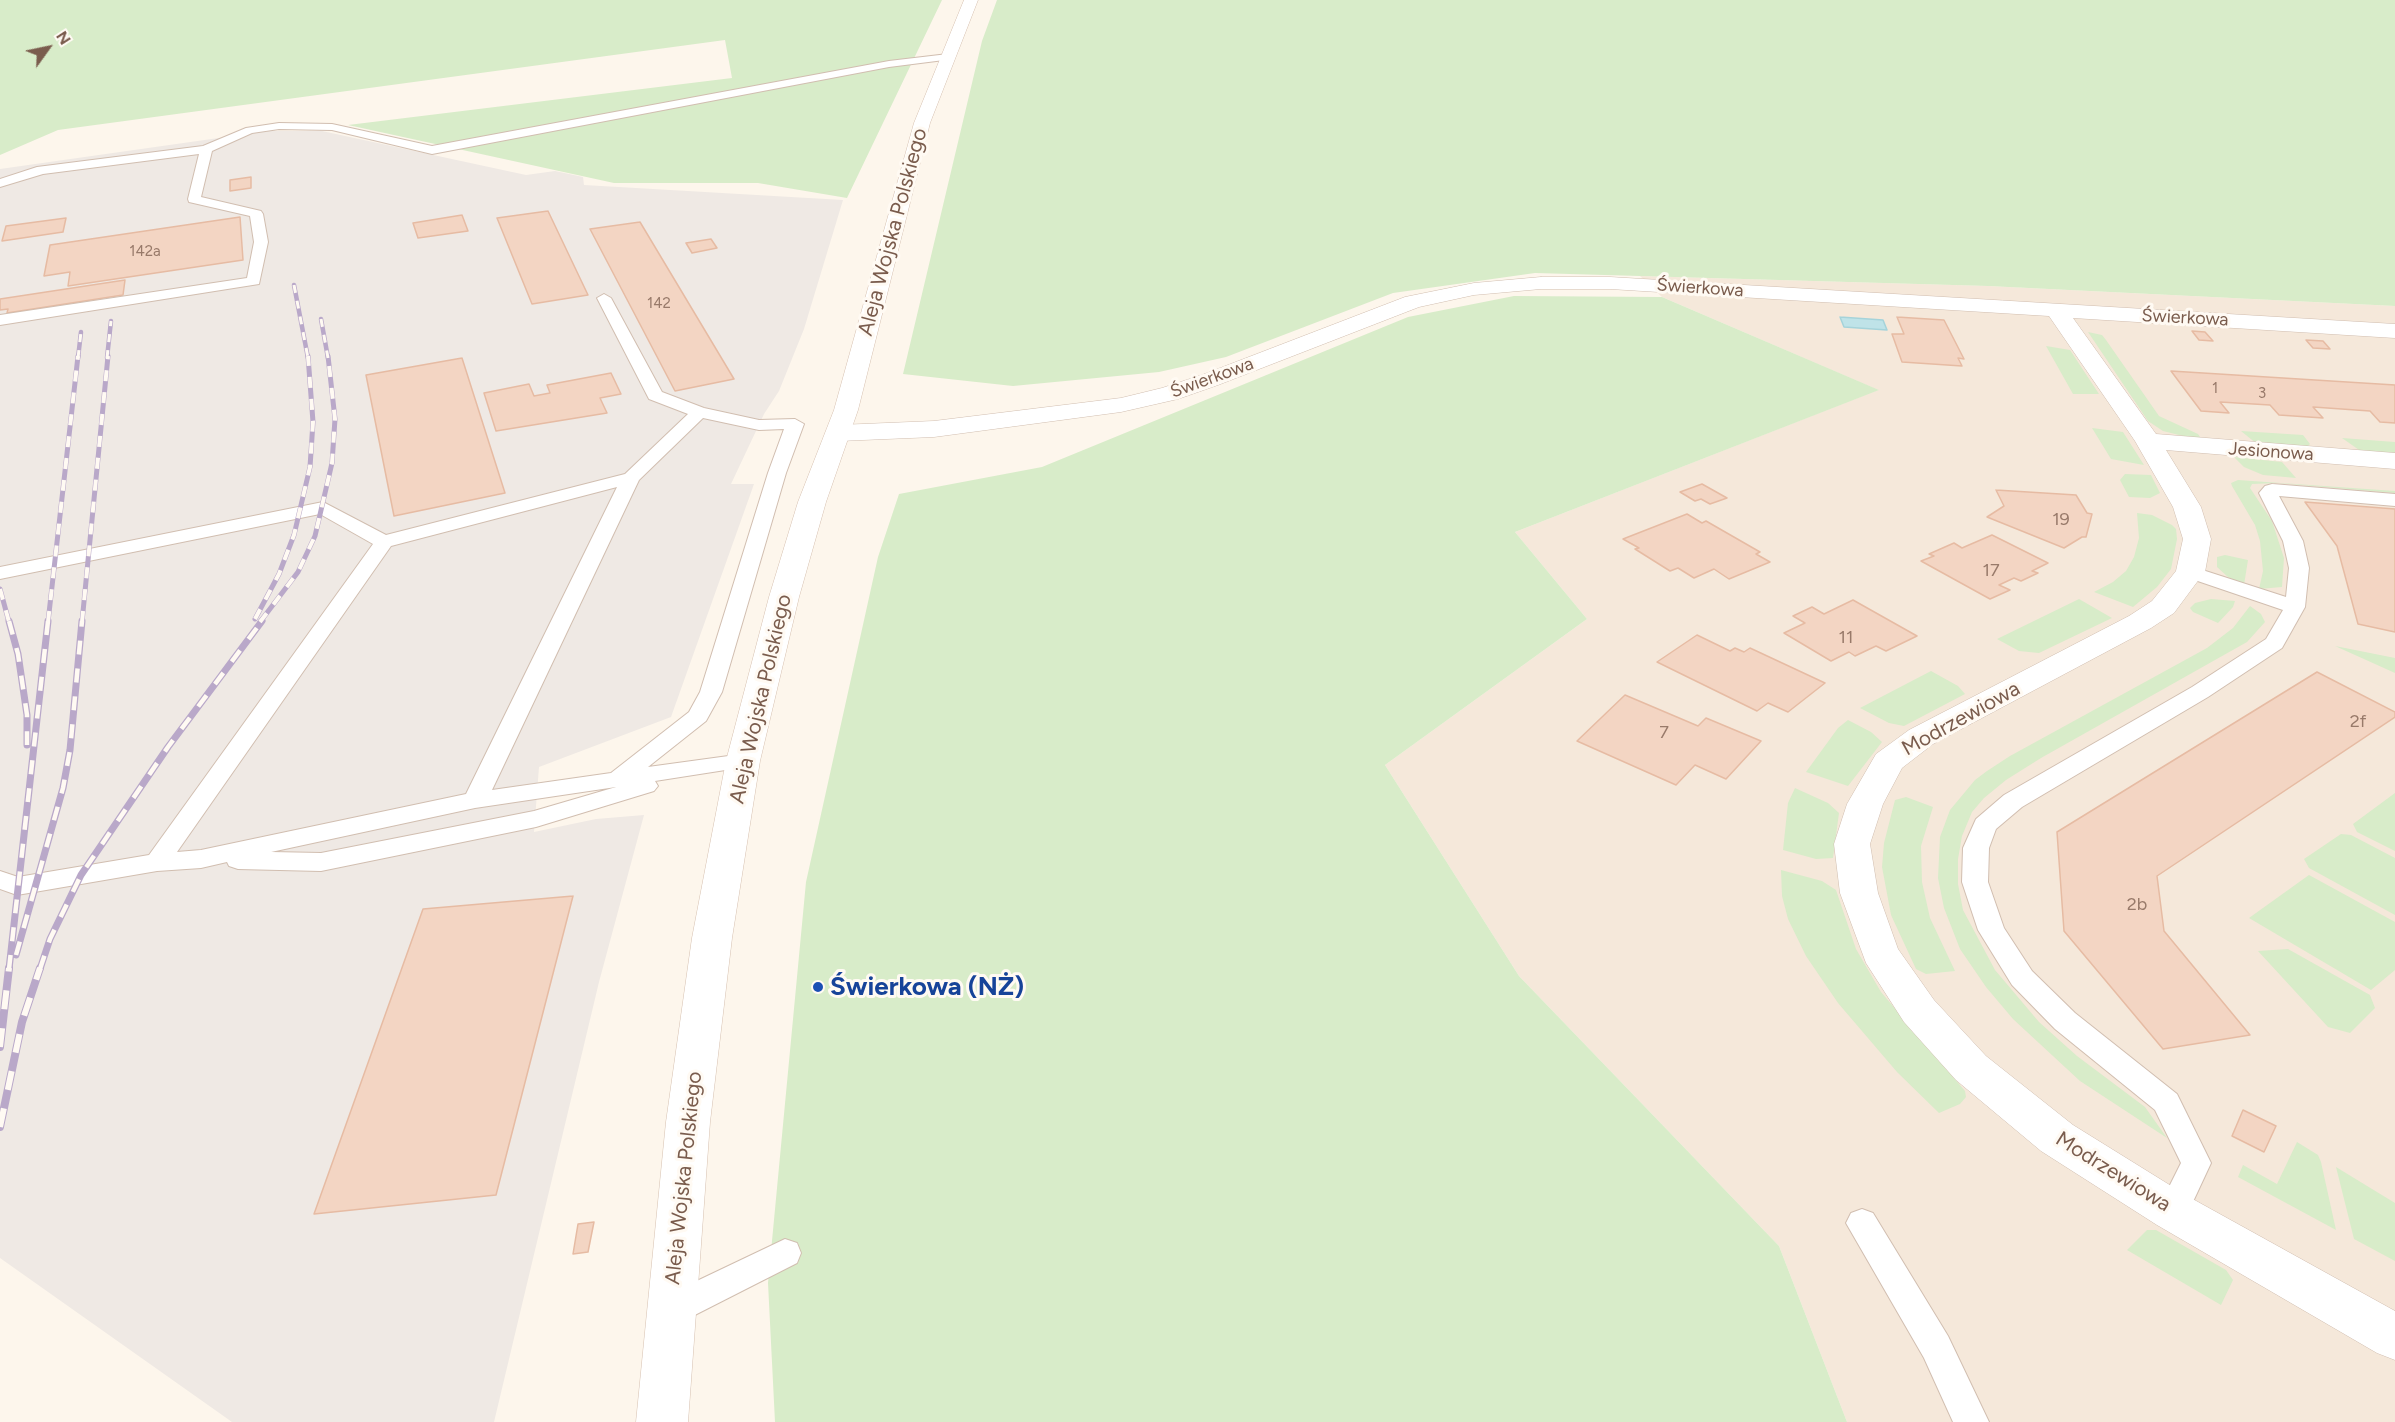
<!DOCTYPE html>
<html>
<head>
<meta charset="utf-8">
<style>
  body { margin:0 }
  #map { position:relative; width:2395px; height:1422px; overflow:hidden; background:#fdf6ec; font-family:Figtree,sans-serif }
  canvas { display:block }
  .north { position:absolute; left:18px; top:18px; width:60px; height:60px; -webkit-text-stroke:4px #fffaf3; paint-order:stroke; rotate:57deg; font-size:16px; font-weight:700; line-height:24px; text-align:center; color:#7a5c4d }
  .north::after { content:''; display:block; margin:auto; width:21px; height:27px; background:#7a5c4d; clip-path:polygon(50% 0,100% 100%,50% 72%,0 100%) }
</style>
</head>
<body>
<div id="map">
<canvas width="2395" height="1422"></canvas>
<div class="north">N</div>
</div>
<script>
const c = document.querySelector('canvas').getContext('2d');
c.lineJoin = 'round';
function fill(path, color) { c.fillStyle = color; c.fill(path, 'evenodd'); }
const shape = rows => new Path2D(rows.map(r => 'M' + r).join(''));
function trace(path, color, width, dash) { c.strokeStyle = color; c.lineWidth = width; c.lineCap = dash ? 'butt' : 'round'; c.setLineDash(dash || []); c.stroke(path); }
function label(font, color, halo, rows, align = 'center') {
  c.font = font + ' Figtree,sans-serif'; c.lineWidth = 6; c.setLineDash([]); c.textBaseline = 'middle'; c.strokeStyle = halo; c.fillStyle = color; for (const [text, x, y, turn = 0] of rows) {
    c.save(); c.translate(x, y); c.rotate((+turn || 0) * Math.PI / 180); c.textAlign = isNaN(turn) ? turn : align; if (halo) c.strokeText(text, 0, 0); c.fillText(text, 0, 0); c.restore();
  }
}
const residential = shape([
  [1640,276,1988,286,2395,306,2395,1422,1847,1422,1779,1246,1519,976,1385,765,1587,619,1515,532,1878,390,1662,297]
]);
const industrial = shape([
  [268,131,322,131,526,175,555,171,583,177,584,185,843,200,804,329,779,391,764,414,731,484,754,484,671,717,539,767,534,832,596,819,644,815,599,982,494,1422,232,1422,0,1258,0,169]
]);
const green = shape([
  [0,0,942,0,847,198,758,183,614,183,348,125,732,78,725,40,58,130,0,155],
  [997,0,2395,0,2395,306,1988,286,1535,273,1393,293,1226,357,1159,372,1013,386,903,374,982,41],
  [1514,296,1662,297,1879,390,1515,532,1587,619,1385,765,1519,976,1779,1246,1847,1422,775,1422,768,1283,806,882,878,557,899,494,1042,467,1408,317],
  [2088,332,2102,335,2106,340,2159,416,2198,434,2203,441,2163,431,2148,421],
  [2046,346,2070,350,2099,394,2073,394],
  [2092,428,2123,432,2144,465,2111,459],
  [2241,431,2303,435,2310,444,2306,448,2257,444],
  [2342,438,2395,442,2395,454,2362,452],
  [2234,457,2282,462,2296,478,2263,475,2244,467],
  [2125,474,2151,475,2160,493,2150,498,2129,497,2120,480],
  [2238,480,2395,491,2395,493,2277,483,2252,484,2250,488,2272,521,2284,558,2282,587,2259,589,2263,571,2260,541,2255,525,2232,486,2231,483],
  [2137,513,2152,515,2172,525,2176,529,2177,539,2171,569,2157,587,2133,607,2094,592,2113,582,2126,571,2134,557,2139,538],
  [2225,555,2248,560,2244,585,2228,577,2217,567,2217,557],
  [2079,599,2112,618,2039,653,2019,651,1997,639],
  [2211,599,2235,601,2233,607,2218,623,2193,612,2190,608,2195,603],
  [2250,606,2261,614,2265,622,2247,642,2041,758,2006,780,1984,798,1972,812,1962,836,1958,859,1958,884,1963,910,1995,970,2039,1022,2077,1056,2145,1107,2167,1138,2080,1081,2013,1019,1986,987,1960,949,1944,908,1938,878,1940,837,1950,810,1975,780,1987,771,2010,756,2207,648,2233,628],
  [2335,646,2395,658,2395,673],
  [1931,671,1958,686,1965,694,1904,726,1889,723,1860,708],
  [1848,720,1871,732,1882,742,1848,786,1806,772,1838,728],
  [1795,788,1828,803,1839,813,1833,858,1816,859,1783,850,1788,803],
  [2395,793,2395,851,2357,832,2353,824],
  [1906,797,1933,807,1921,846,1922,882,1930,918,1955,971,1926,974,1916,969,1891,915,1882,867,1884,843,1895,800],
  [2341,834,2351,835,2395,858,2395,915,2309,868,2304,859],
  [1781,870,1822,881,1836,890,1856,949,1881,992,1965,1091,1966,1097,1960,1104,1939,1113,1897,1072,1838,1003,1806,956,1788,919,1782,896],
  [2309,875,2395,922,2395,970,2371,990,2249,918],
  [2288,949,2370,995,2375,1008,2350,1033,2328,1027,2258,951],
  [2297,1142,2318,1155,2321,1162,2336,1230,2238,1177,2243,1165,2277,1184],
  [2336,1167,2395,1203,2395,1261,2354,1239],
  [2147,1230,2156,1230,2226,1270,2233,1280,2221,1305,2127,1250]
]);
const water = shape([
  [1840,317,1883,320,1887,330,1844,327,1840,317]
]);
const building = shape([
  [251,177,251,188,230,191,230,180,251,177],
  [548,211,588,295,532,304,497,218,548,211],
  [462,215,468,231,418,238,413,223,462,215],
  [240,217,243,260,68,286,70,272,44,276,50,245,240,217],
  [66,218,63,232,2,241,6,226,66,218],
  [640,222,734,379,675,391,590,229,640,222],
  [711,239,717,248,692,253,686,243,711,239],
  [125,280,123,295,7,313,8,309,0,310,0,299,125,280],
  [1897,317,1944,320,1964,359,1958,358,1962,366,1902,362,1892,334,1904,334,1897,317],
  [2192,331,2205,332,2213,341,2199,340,2192,331],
  [2306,340,2323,341,2330,349,2313,348,2306,340],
  [462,358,505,493,394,516,366,375,462,358],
  [2171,371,2395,385,2395,423,2380,422,2370,411,2313,407,2323,418,2279,415,2270,405,2220,402,2229,413,2201,411,2171,371],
  [611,373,621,394,600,398,607,413,496,431,484,393,529,384,534,396,550,393,547,385,611,373],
  [1702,484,1727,498,1710,504,1701,499,1695,501,1680,492,1702,484],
  [1996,490,2076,495,2087,513,2092,514,2086,537,2082,537,2064,548,1987,517,2004,506,1996,490],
  [2305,502,2395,509,2395,632,2358,624,2337,546,2305,502],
  [1687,514,1702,523,1706,521,1760,552,1756,554,1770,562,1729,579,1714,569,1694,578,1678,568,1670,571,1635,549,1639,548,1623,539,1687,514],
  [1992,535,2048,563,2032,571,2038,573,2021,581,2014,578,1999,585,2010,590,1990,599,1921,561,1934,556,1929,554,1954,543,1962,548,1992,535],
  [1853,600,1917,636,1886,651,1876,646,1855,656,1849,652,1831,661,1784,633,1805,623,1793,616,1812,607,1824,614,1853,600],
  [1697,635,1730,651,1735,648,1744,652,1750,648,1825,683,1788,712,1768,703,1757,711,1657,662,1697,635],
  [2317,672,2395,712,2395,717,2157,876,2164,931,2250,1035,2163,1049,2064,931,2057,832,2317,672],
  [1625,695,1698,726,1706,718,1761,741,1726,779,1695,765,1676,785,1577,741,1625,695],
  [573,896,496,1195,314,1214,423,909,573,896],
  [2243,1110,2276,1126,2264,1152,2232,1136,2243,1110],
  [594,1222,588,1252,573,1254,578,1224,594,1222]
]);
const lane = shape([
  [948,54,952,55,952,59,889,67,432,154,332,130,279,129,252,133,212,151,201,197,261,211,263,214,268,242,259,284,0,325,0,315,247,278,254,242,250,216,189,202,188,199,199,154,43,174,0,187,0,179,37,167,203,146,246,128,279,123,332,124,432,146,889,61,948,54],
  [604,294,611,298,662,392,704,408,759,420,795,419,804,424,786,473,722,692,706,721,648,767,743,754,751,756,755,761,751,766,655,781,658,786,654,791,536,827,321,871,238,869,229,866,227,862,201,868,157,871,17,895,0,889,0,871,18,877,149,855,373,544,320,514,0,579,0,567,323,502,386,535,625,474,688,414,649,399,597,298,604,294],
  [703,418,759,430,784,429,768,473,700,692,689,712,611,773,492,790,639,480,703,418],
  [617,487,466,794,201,850,177,852,391,546,617,487],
  [616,787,534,811,321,853,271,852,475,808,616,787],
  [2272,484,2395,494,2395,506,2279,496,2303,541,2309,568,2305,607,2282,648,2208,697,2022,807,1996,829,1989,848,1988,882,2004,928,2032,971,2075,1013,2177,1094,2211,1163,2184,1221,2173,1225,2162,1221,2157,1211,2181,1163,2155,1110,2055,1029,2012,985,1978,930,1962,882,1963,848,1976,819,2004,795,2192,687,2266,639,2283,610,2183,576,2180,572,2183,568,2190,566,2286,597,2289,568,2283,541,2259,493,2265,486,2272,484],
  [1862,1209,1873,1213,1948,1336,1989,1422,1953,1422,1924,1358,1846,1223,1851,1213,1862,1209],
  [785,1239,797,1243,801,1253,797,1263,683,1321,671,1325,659,1321,654,1310,659,1299,785,1239]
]);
const street = shape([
  [1541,277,1610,277,2395,324,2395,338,2073,318,2156,434,2395,453,2395,469,2166,450,2201,507,2211,539,2205,572,2200,578,2174,613,2151,628,1933,744,1902,768,1883,804,1870,844,1878,893,1898,949,1934,1000,1986,1056,2073,1125,2189,1197,2395,1311,2395,1360,2377,1353,2157,1225,2041,1151,1956,1080,1904,1022,1866,963,1840,893,1834,844,1847,804,1876,754,1909,730,2129,616,2152,601,2176,571,2183,539,2173,507,2135,441,2049,316,1610,289,1541,289,1474,295,1419,307,1218,385,1178,399,1121,412,934,437,839,441,830,438,826,433,830,428,839,425,934,421,1121,398,1162,388,1202,375,1405,297,1474,283,1541,277]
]);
const secondary = shape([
  [964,0,978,0,930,123,858,410,826,502,799,597,760,761,732,938,710,1122,688,1422,636,1422,666,1122,692,938,726,761,769,597,798,502,834,410,914,123,964,0]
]);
const railFar3 = shape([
  [294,285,308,358],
  [321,319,328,358],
  [78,358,81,332],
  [107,358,111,321]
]);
const railFar2 = shape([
  [0,589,9,622],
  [255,619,279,574,294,535,310,467,313,422,308,356],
  [48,622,78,356],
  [82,622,108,356],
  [260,622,298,572,315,536,332,463,335,419,328,356]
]);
const railFar1 = shape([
  [9,621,18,654,27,715,27,745],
  [16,955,63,788,70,750,82,621],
  [9,969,48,621],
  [40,969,50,939,81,875,168,747,262,621]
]);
const rail = shape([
  [0,1047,9,968],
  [0,1127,22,1022,40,968]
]);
const markers = [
  [818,987,6,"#1a4fb4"]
];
const farNumbernames = [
  ["142a",145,252],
  ["142",659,304],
  ["1",2215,389],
  ["3",2262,394]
];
const farStreetnames = [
  ["Świerkowa",1700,288,4],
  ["Świerkowa",2185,318,3],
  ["Świerkowa",1212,378,-20],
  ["Jesionowa",2271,452,4]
];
const numberNames = [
  ["19",2061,520],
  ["17",1991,571],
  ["11",1846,638],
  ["2f",2358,722],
  ["7",1664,733],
  ["2b",2137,905]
];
const streetNames = [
  ["Aleja Wojska Polskiego",893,232,-75],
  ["Aleja Wojska Polskiego",761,699,-77],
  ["Modrzewiowa",1961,719,-29],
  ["Modrzewiowa",2113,1172,32],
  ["Aleja Wojska Polskiego",684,1178,-84]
];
const nearTransitnames = [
  ["Świerkowa (NŻ)",830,987]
];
fill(residential, '#f5e8da');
fill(industrial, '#efe9e4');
fill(green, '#d8ecc9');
fill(water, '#bfe3e8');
trace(water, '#a5d3da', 1.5);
fill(building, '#f3d5c3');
trace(building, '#e6bba3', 1.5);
trace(lane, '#d1beb0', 2);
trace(street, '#d1beb0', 1);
trace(secondary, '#d6c0b0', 1);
fill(lane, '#fff');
fill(street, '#fff');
fill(secondary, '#fff');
trace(railFar3, '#b9a8c9', 4.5);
trace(railFar2, '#b9a8c9', 5);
trace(railFar1, '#b9a8c9', 7);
trace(rail, '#b9a8c9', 8);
trace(railFar3, '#fffaf3', 3, [8]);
trace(railFar2, '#fffaf3', 4, [11]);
trace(railFar1, '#fffaf3', 4.5, [14]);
trace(rail, '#fffaf3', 6, [19]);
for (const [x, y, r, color] of markers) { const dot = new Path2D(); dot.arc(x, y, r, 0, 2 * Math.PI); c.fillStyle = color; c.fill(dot); trace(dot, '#fffaf3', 2); }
label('15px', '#987a6a', null, farNumbernames);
label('18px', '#7a5c4d', '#fffaf3', farStreetnames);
label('18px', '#987a6a', null, numberNames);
label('21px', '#7a5c4d', '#fffaf3', streetNames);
label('bold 26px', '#164399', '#fffaf3', nearTransitnames, 'left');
</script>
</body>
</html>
